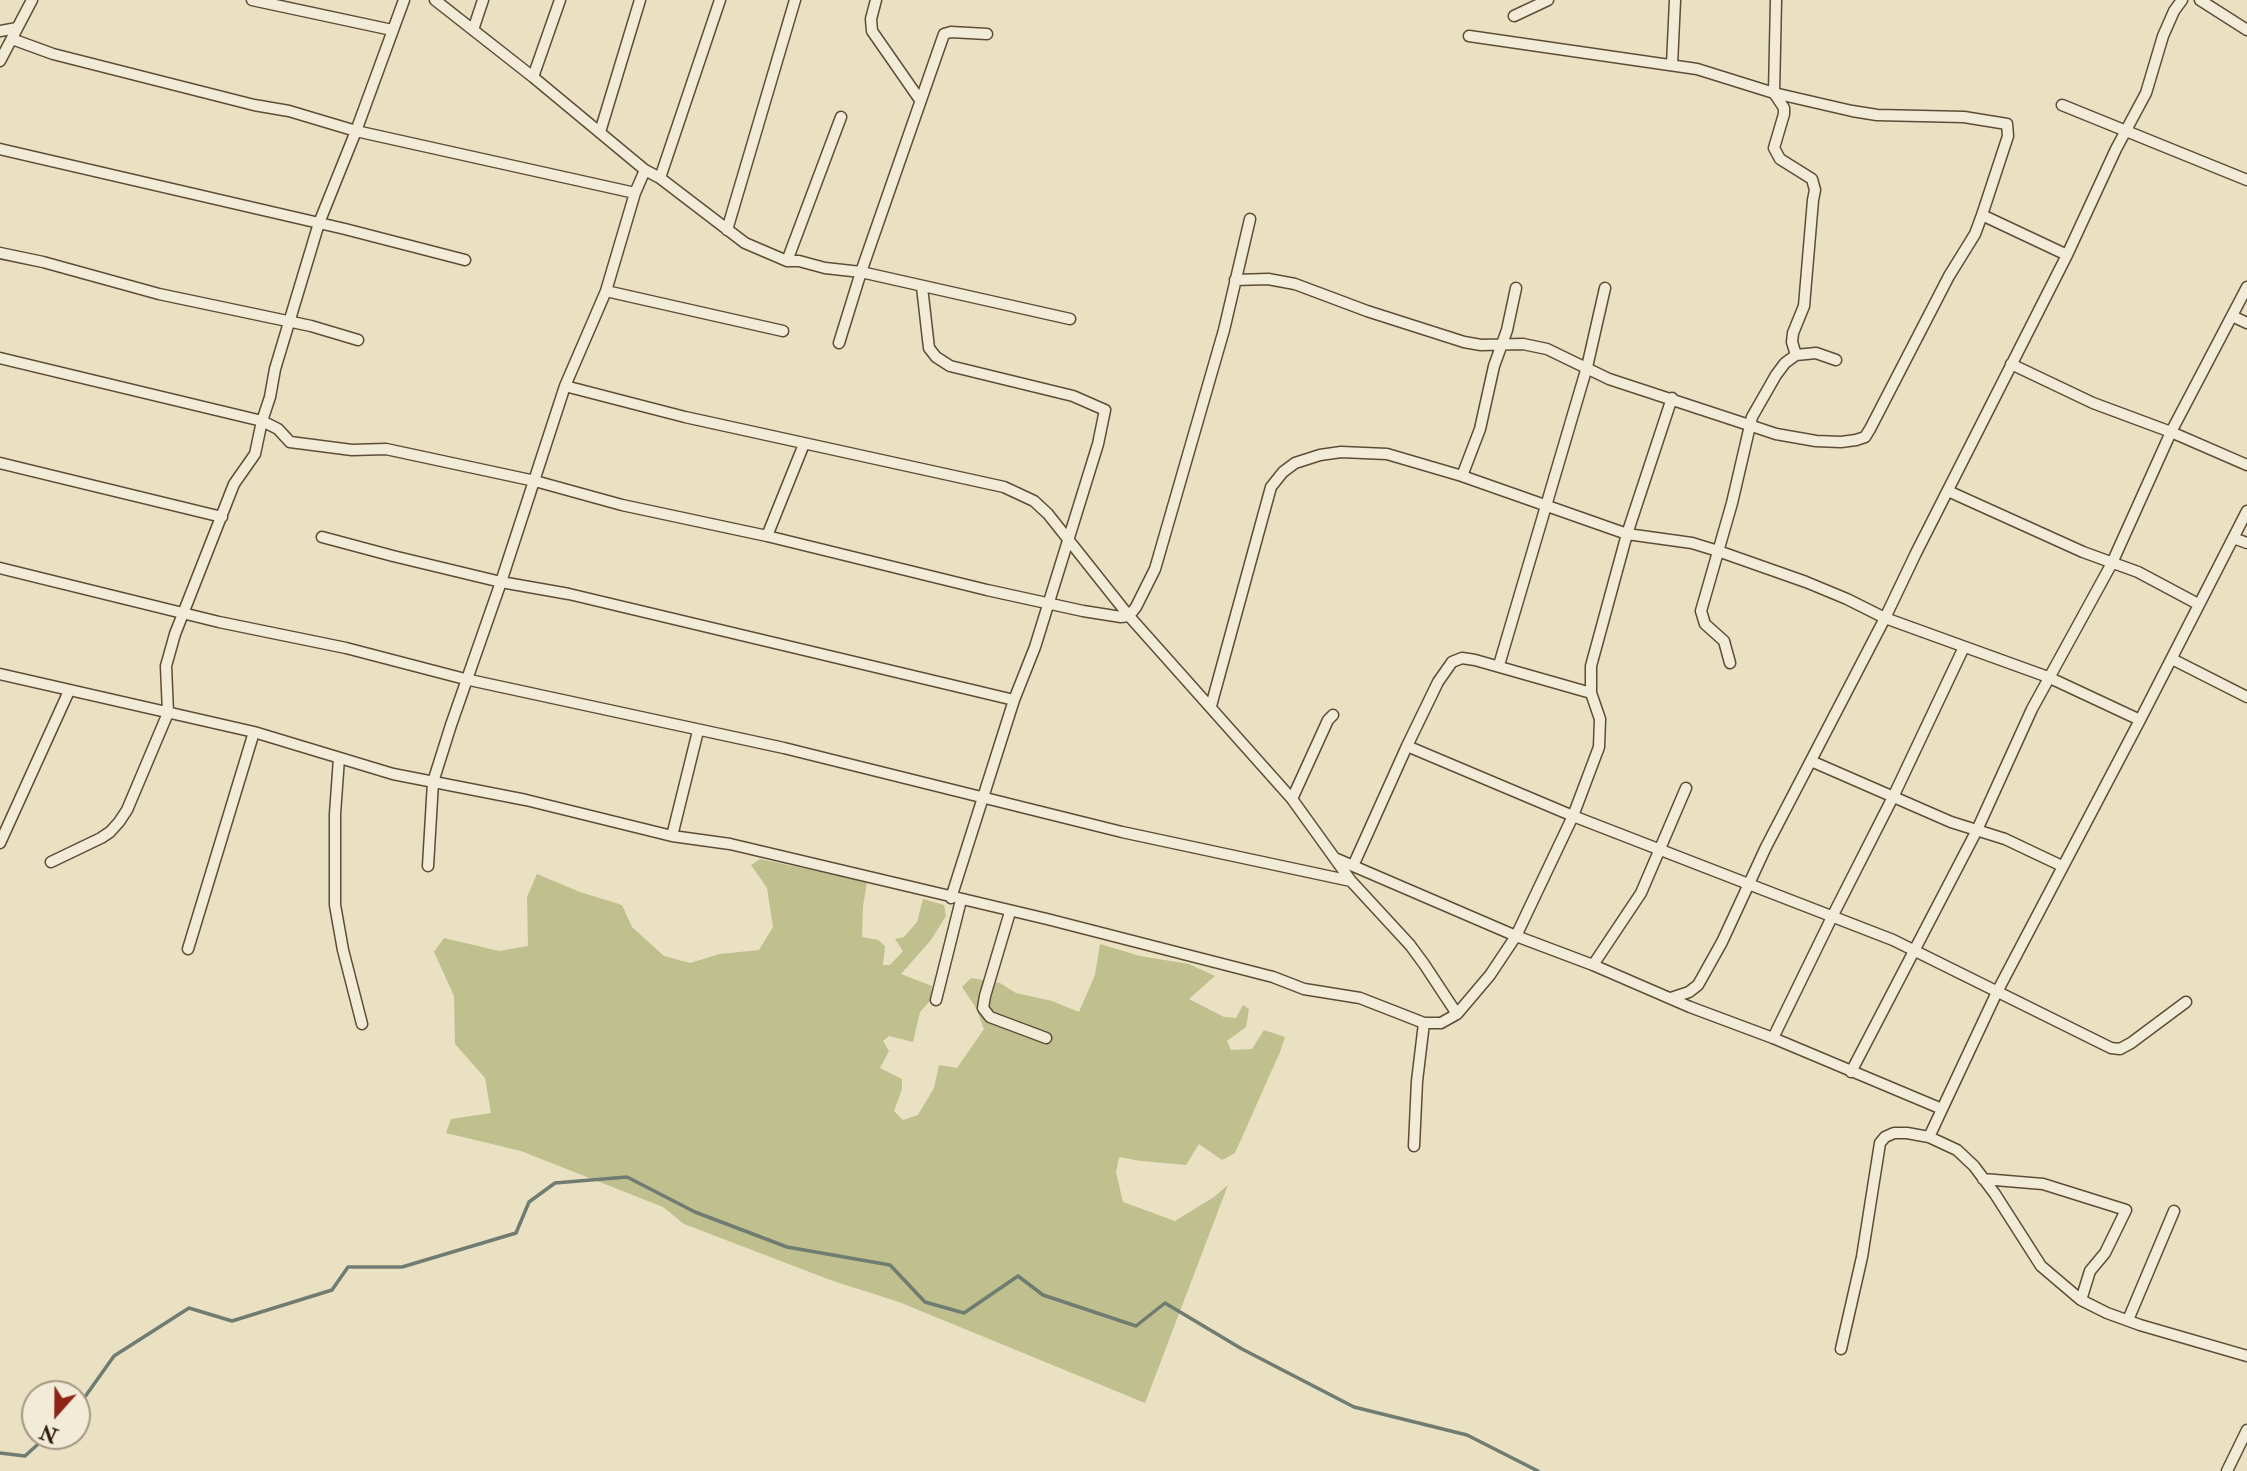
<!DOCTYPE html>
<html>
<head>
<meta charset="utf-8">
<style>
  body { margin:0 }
  #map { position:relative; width:2247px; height:1471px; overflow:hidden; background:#eae0c2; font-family:"IM FELL Double Pica",serif }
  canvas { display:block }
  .north { position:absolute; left:21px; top:1380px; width:70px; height:70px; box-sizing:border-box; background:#f1ebd7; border:2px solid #a49884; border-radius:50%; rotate:201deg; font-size:19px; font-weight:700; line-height:28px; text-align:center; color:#311b07 }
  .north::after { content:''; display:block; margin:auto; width:24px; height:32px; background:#8f2418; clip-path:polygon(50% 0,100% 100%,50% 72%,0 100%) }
</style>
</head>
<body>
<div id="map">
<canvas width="2247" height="1471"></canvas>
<div class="north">N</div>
</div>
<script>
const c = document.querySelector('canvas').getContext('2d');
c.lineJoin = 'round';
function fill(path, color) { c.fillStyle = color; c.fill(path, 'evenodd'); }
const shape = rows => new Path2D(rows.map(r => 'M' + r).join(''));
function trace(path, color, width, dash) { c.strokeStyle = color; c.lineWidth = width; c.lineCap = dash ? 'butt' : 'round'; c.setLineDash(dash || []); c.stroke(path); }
const green = shape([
  [760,859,867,882,863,906,862,937,878,940,885,946,883,965,890,965,903,951,895,939,904,937,917,922,923,899,944,905,946,916,931,940,901,974,932,986,930,1001,920,1012,913,1042,889,1036,883,1041,889,1051,880,1068,902,1079,902,1089,894,1111,903,1120,918,1115,934,1088,939,1065,957,1068,984,1029,976,1008,962,987,971,978,1000,983,1016,993,1052,1001,1079,1012,1095,975,1100,944,1140,956,1189,964,1215,976,1189,999,1224,1017,1236,1018,1243,1005,1249,1009,1246,1027,1227,1041,1231,1050,1252,1049,1264,1030,1285,1037,1280,1052,1235,1153,1222,1160,1199,1144,1186,1165,1141,1161,1119,1157,1116,1173,1123,1202,1175,1221,1214,1197,1228,1185,1145,1403,899,1302,833,1281,684,1224,663,1207,521,1151,446,1133,451,1119,491,1113,485,1078,455,1044,454,996,434,952,444,938,499,951,528,946,527,897,537,874,580,892,622,905,632,927,664,956,690,963,720,954,759,950,773,927,767,888,751,865]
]);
const stream = shape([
  [77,1408,114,1356,189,1308,232,1321,332,1290,348,1267,402,1267,516,1233,529,1202,555,1183,627,1177,695,1212,787,1247,890,1265,925,1302,964,1313,1018,1276,1043,1295,1136,1326,1165,1303,1242,1349,1354,1407,1467,1435,1538,1471],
  [0,1453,25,1456,47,1436]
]);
const minor = shape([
  [252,0,392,30],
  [435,0,533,77,645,170,660,178,745,243,787,261,799,261,825,268,861,272,1070,319],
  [876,0,871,19,872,31,920,100],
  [1776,0,1774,93,1784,108,1784,114,1774,148,1780,159,1812,179,1815,190,1813,200,1804,306,1793,333,1792,342,1796,355],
  [2200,0,2247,30],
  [1514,16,1548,0],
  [473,30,483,0],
  [0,31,17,28],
  [1469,36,1697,69,1774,93,1852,111,1877,115,1964,117,2007,124,2008,136,1982,215],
  [12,39,53,54,254,105,289,111,356,131,635,193],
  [0,61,32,0],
  [1672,65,1675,0],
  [533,77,560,0],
  [2062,105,2247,180],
  [600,132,640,0],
  [0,149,345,229,465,260],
  [660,178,720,0],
  [727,230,795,0],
  [0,253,43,262,159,294,311,326,358,340],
  [787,261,841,117],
  [1235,280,1268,279,1295,284,1367,311,1464,342,1481,345,1523,344,1547,349,1609,379,1749,425,1776,434,1816,441,1841,442,1856,440,1865,437,1870,429,1949,276,1975,234,1982,215,2067,255],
  [922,287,929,348,936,357,950,366,1073,396,1105,410,1098,444,1035,647,1014,700,951,898],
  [606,291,783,331],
  [2232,316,2247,323],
  [839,343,861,272,944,34,951,32,987,34],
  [0,358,262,421,278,429,290,442,352,450,386,449,535,481,622,505,767,536,987,590,1083,611,1121,617,1129,616,1136,607,1155,569,1224,330,1250,219],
  [2011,364,2093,403,2171,432,2247,465],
  [0,463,222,517],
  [1462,476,1480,429,1494,366,1507,330,1516,288],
  [1948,491,2083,552,2138,572,2198,604],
  [767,536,804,444],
  [322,537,393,556,501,582,569,594,1014,700],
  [2233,538,2247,543],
  [0,568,219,622,346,648,465,679,784,748,1122,832,1351,881],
  [2172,659,2247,697],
  [1730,663,1724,641,1705,624,1701,611,1732,503,1752,417,1776,375,1785,363,1796,355,1816,353,1836,360],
  [1499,665,1587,367,1605,288],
  [0,674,254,732,393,774,526,800,672,836,730,844,1047,919,1273,977,1304,989,1360,998,1424,1023,1441,1023,1457,1014,1424,964,1410,945,1351,881,1292,799,1129,616,1048,514,1034,501,1004,487,685,417,565,386],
  [1211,706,1271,487,1283,472,1295,463,1320,455,1341,452,1387,454,1462,476,1627,534,1692,543,1718,551,1806,582,1847,599,1885,618,2048,677,2140,720],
  [1407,746,1573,816,1893,940,2111,1048,2120,1049,2131,1043,2186,1002],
  [339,758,335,814,335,905,343,950,362,1024],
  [1811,761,1951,822,2005,839,2062,866],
  [1292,799,1328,720,1333,715],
  [672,836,698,731],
  [0,843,69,691],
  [1337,859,1516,936,1593,965,1690,1007,1773,1038,1942,1109],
  [51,862,101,838,110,832,119,822,127,810,168,713,166,666,175,634,234,484,255,454,262,421,270,397,275,369,319,223,356,131,404,0],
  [428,866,433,782,451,725,501,582,565,386,606,291,635,193,645,170],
  [1353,866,1407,746,1438,682,1452,662,1462,658,1475,660,1591,693],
  [1010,912,985,996,983,1008,990,1017,1046,1038],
  [188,949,254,732],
  [1593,965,1641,893,1686,788],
  [1671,998,1689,992,1698,985,1722,942,1766,847,1885,618,1916,553,2067,255,2116,149,2146,93,2163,36,2174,11,2182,0],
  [936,1000,961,900],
  [1457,1014,1490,975,1516,936,1573,816,1599,747,1600,719,1591,693,1591,666,1627,534,1672,398],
  [1773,1038,1832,917,1894,795,1964,647],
  [1851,1072,1977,830,2032,709,2112,563,2171,432,2247,287],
  [1929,1137,1997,992,2140,720,2247,511],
  [1414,1146,1417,1081,1424,1023],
  [1983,1179,2043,1184,2126,1210,2105,1253,2090,1271,2081,1300],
  [2128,1320,2174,1211],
  [1841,1349,1862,1257,1880,1143,1885,1137,1894,1133,1907,1133,1929,1137,1957,1150,1974,1166,1995,1194,2041,1266,2081,1300,2107,1313,2140,1325,2247,1356],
  [2227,1471,2247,1430]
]);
fill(green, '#bfc08e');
trace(stream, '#6f7c71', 3.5);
trace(minor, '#5f4c36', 13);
trace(minor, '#f1ebd7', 10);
</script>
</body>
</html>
